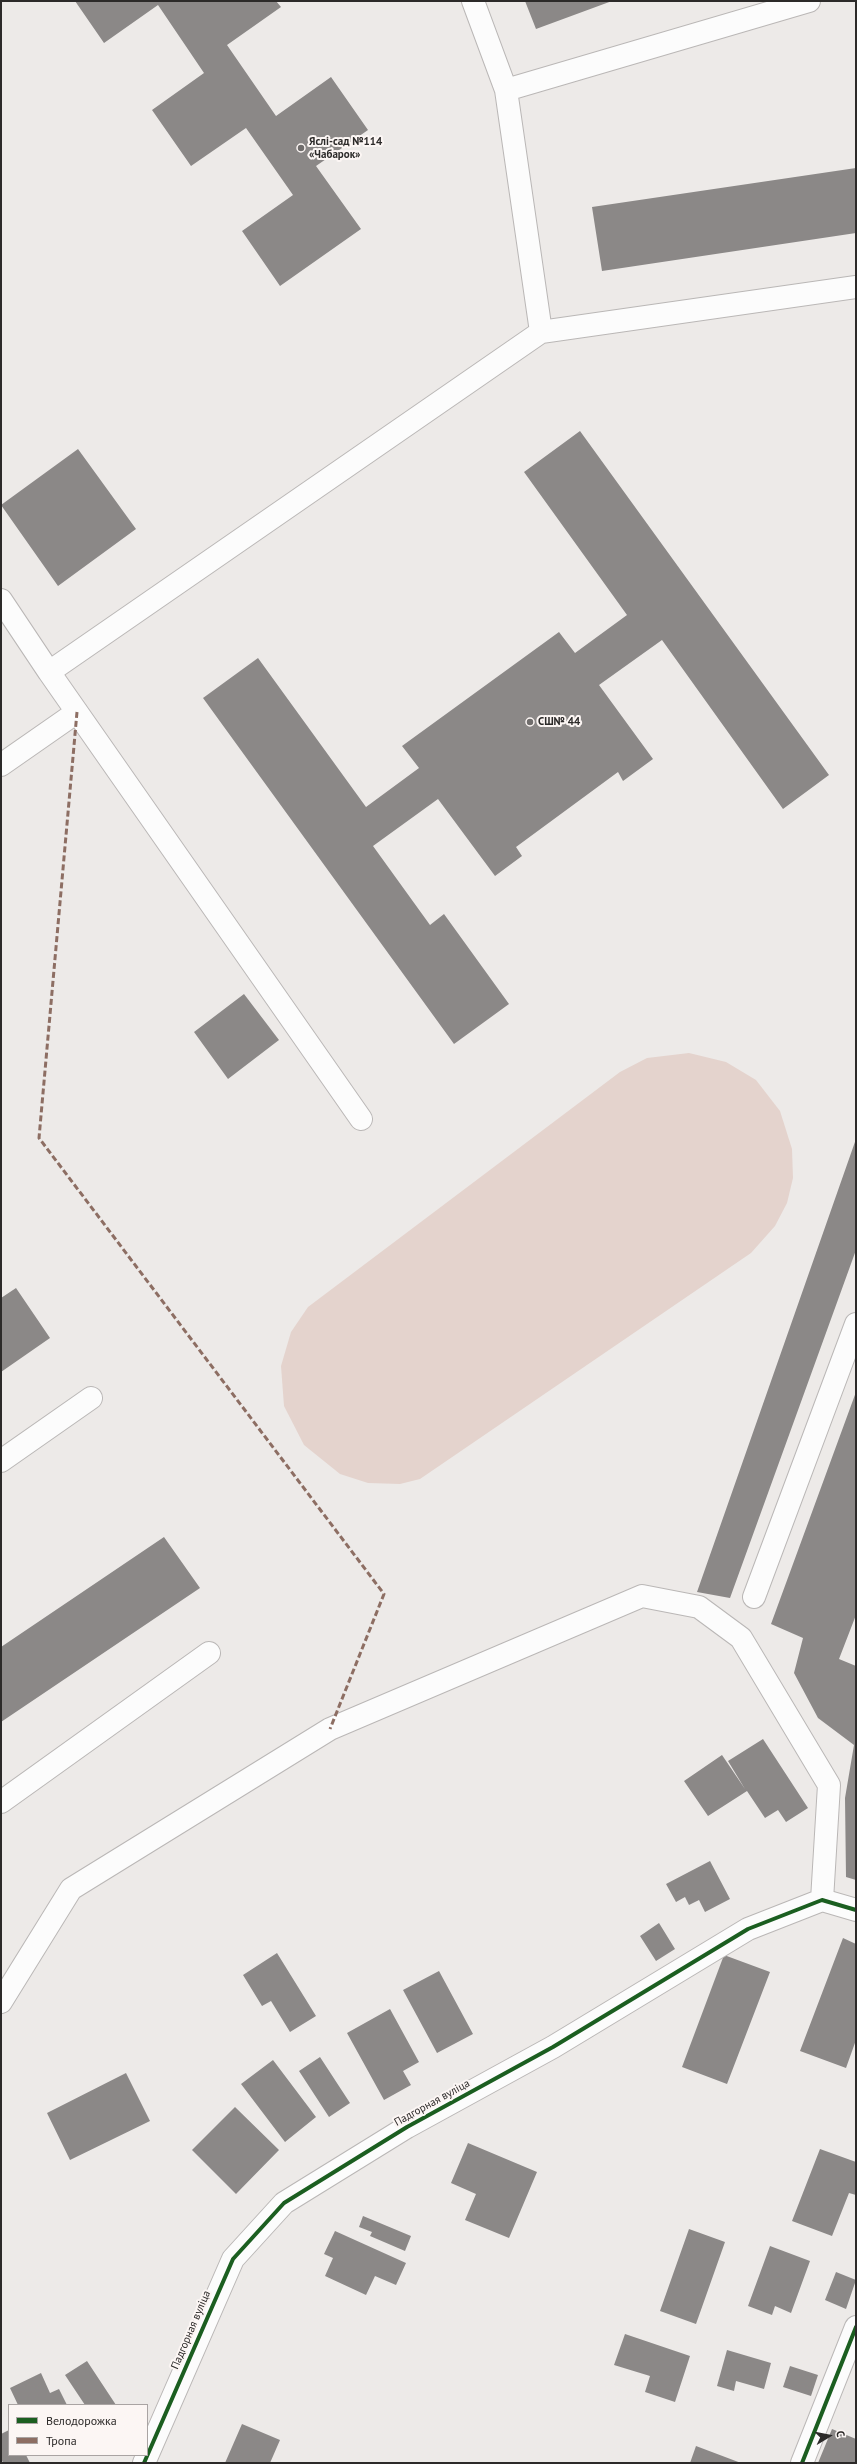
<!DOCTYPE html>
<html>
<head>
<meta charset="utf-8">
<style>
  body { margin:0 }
  #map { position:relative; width:857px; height:2464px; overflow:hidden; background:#edeae8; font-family:"PT Sans",sans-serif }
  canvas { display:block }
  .frame { position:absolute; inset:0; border:2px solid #2c2a29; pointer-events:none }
  .legend { position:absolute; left:8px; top:2404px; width:140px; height:52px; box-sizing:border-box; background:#fcf6f4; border:1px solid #a9a4a3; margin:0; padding:5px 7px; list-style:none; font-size:12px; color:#2c2a29 }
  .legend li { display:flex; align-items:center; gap:8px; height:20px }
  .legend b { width:20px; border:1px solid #a9a4a3 }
  .north { position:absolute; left:809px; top:2416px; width:40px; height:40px; -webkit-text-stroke:3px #fcf6f4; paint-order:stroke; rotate:80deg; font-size:11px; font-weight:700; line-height:16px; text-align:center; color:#2c2a29 }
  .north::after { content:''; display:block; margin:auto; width:14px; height:18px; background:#2c2a29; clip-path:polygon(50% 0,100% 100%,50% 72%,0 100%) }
</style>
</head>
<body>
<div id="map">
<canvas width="857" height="2464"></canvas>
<div class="frame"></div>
<ul class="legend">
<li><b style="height:5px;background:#1b5e20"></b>Велодорожка</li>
<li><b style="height:5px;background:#8d6e63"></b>Тропа</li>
</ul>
<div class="north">С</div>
</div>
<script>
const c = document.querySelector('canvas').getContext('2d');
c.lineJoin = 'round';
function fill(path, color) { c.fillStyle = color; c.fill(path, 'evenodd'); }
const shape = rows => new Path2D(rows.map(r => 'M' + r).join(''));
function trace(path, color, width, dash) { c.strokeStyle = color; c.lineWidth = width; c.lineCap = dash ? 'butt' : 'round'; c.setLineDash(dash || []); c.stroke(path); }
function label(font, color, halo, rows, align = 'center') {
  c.font = font + ' "PT Sans",sans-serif'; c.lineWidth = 4; c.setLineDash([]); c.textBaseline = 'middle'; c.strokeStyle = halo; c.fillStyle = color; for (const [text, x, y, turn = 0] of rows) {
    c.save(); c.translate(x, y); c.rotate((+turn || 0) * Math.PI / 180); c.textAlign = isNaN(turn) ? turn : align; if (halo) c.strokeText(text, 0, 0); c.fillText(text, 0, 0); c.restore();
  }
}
const green = shape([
  [689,1053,726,1062,756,1080,780,1111,792,1149,793,1178,787,1203,775,1226,751,1253,420,1479,400,1484,368,1483,340,1474,304,1445,284,1406,281,1366,291,1332,308,1307,620,1072,647,1058]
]);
const building = shape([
  [75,1,276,1,281,7,227,45,276,116,331,77,368,130,316,166,361,229,280,286,242,231,293,195,246,128,191,166,152,110,204,73,158,5,104,43],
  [525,1,612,1,536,29],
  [856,168,856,233,602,271,592,207],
  [580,431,829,775,783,809,662,640,599,685,653,759,623,781,618,772,516,847,522,856,495,876,438,799,373,846,430,925,444,914,509,1004,454,1044,203,698,258,658,366,807,419,768,402,746,559,632,575,653,627,615,524,472],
  [78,449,136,529,58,586,1,505],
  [244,994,279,1040,228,1079,194,1032],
  [856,1139,856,1250,730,1598,697,1592],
  [16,1288,50,1338,1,1372,1,1298],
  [856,1392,856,1615,839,1659,856,1666,856,1880,846,1877,845,1798,854,1745,818,1718,794,1673,803,1638,771,1624],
  [164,1537,200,1588,1,1722,1,1647],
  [763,1739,808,1808,786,1822,778,1810,765,1818,747,1791,708,1816,684,1781,722,1755,745,1789,728,1761],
  [710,1861,730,1899,705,1912,699,1900,689,1905,685,1897,676,1902,666,1884],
  [659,1923,675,1949,656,1961,640,1936],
  [843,1938,856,1944,856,2040,846,2068,800,2051],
  [277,1953,316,2016,290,2032,271,2001,262,2006,243,1975],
  [724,1955,770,1972,727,2084,682,2067],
  [439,1971,473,2034,437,2053,403,1990],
  [390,2009,419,2062,403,2071,411,2085,384,2100,347,2033],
  [320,2057,350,2103,329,2117,299,2071],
  [273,2060,316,2117,285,2142,241,2084],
  [126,2073,150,2121,70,2160,47,2113],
  [235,2107,279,2150,236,2194,192,2150],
  [468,2143,537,2172,509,2238,465,2220,476,2194,451,2183],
  [820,2149,856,2162,856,2195,849,2193,832,2236,792,2221],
  [363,2216,411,2236,405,2251,370,2236,372,2232,359,2227],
  [689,2229,725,2242,696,2324,660,2311],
  [335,2231,406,2263,396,2285,375,2276,366,2295,325,2276,333,2258,324,2254],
  [770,2246,810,2261,791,2313,775,2306,772,2315,748,2306],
  [836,2272,856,2280,846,2309,825,2300],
  [625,2334,690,2356,675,2402,645,2392,650,2376,614,2365],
  [727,2350,771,2363,764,2389,736,2381,734,2391,717,2386],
  [87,2361,116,2405,85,2405,65,2375],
  [790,2366,818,2375,811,2396,783,2387],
  [41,2373,50,2393,59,2389,67,2405,18,2405,10,2388],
  [242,2424,280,2440,270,2463,225,2463],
  [832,2429,856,2439,856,2463,818,2463],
  [9,2430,9,2455,26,2455,30,2463,3,2463,1,2458,1,2434],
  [696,2446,741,2463,690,2463]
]);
const minor = shape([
  [473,1,506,90,541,332],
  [506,90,809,1],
  [1,600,49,672,541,332,856,287],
  [49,672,361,1119],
  [1,765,77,712],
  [1,1461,91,1398],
  [754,1597,856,1324],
  [1,1802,209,1653],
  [1,2002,71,1889,330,1729,642,1596,699,1607,741,1638,829,1785,822,1900],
  [144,2463,233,2259,284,2203,407,2127,553,2047,748,1929,822,1900,856,1910],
  [802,2463,856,2327]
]);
const quiet = shape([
  [77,712,39,1138,384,1594,330,1729]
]);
const cycleway = shape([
  [144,2463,233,2259,284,2203,407,2127,553,2047,748,1929,822,1900,856,1910],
  [802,2463,856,2327]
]);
const markers = [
  [301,148,4,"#706d6c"],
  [530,722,4,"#706d6c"]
];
const poiNames = [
  ["Яслі-сад №114",309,142],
  ["«Чабарок»",309,155],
  ["СШ№ 44",538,722]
];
const streetNames = [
  ["Падгорная вуліца",432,2103,-29],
  ["Падгорная вуліца",191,2330,-67]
];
fill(green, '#e4d3cd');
fill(building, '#8b8887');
trace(minor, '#bab7b6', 24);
trace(minor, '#fcfcfc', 22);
trace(quiet, '#8d6e63', 3, [6, 3]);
trace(cycleway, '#1b5e20', 4);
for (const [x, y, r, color] of markers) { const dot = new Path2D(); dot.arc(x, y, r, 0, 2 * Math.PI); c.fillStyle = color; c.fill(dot); trace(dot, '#fcf6f4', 1.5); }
label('bold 11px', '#2c2a29', '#fcf6f4', poiNames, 'left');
label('11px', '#2c2a29', '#fcf6f4', streetNames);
</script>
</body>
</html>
